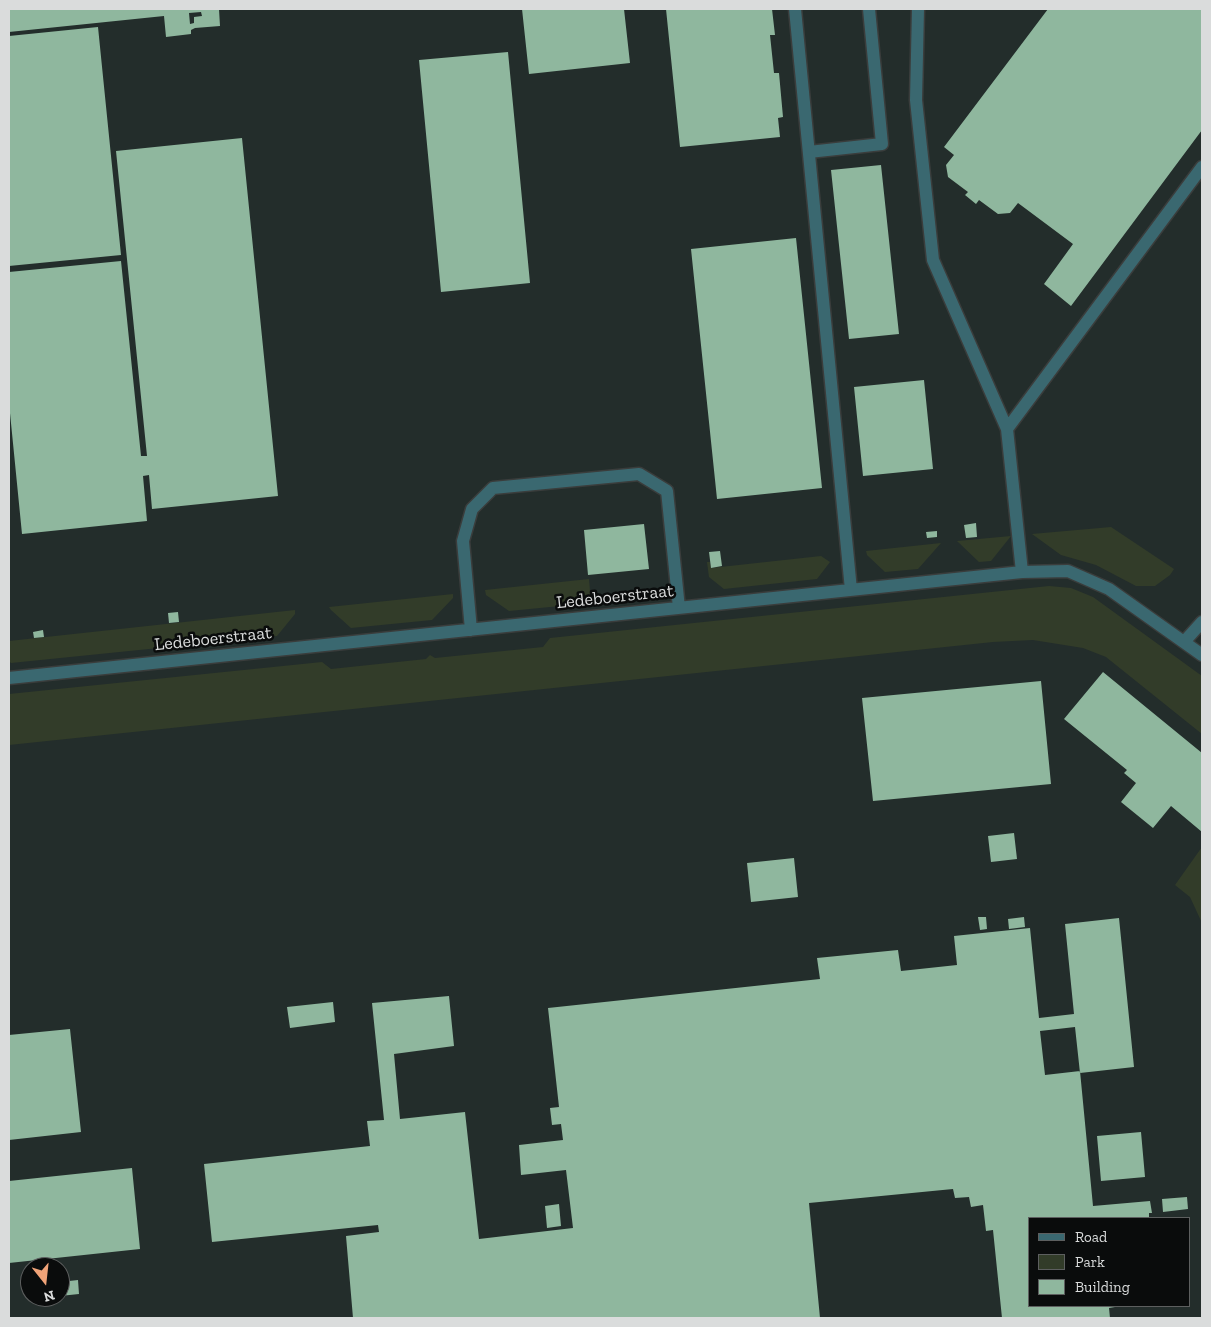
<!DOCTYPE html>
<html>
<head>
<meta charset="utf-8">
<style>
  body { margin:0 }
  #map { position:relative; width:1211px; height:1327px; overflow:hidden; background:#202322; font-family:"Zilla Slab",serif }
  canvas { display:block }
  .frame { position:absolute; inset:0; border:10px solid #dadcdc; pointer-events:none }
  .legend { position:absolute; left:1028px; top:1217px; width:162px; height:90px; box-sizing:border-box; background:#0a0c0c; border:1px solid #5d5f5f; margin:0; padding:6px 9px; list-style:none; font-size:15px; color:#dadcdc }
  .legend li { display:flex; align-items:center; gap:10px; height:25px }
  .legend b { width:25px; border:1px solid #5d5f5f }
  .north { position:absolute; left:20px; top:1257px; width:50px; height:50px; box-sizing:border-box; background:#0a0c0c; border:1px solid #5d5f5f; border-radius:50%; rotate:164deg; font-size:14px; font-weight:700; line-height:20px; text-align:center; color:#dadcdc }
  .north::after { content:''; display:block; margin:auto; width:18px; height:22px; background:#f0a378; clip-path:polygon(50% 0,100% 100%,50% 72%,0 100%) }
</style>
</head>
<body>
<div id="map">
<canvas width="1211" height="1327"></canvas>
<div class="frame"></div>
<ul class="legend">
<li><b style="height:6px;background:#3a6870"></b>Road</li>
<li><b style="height:14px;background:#323c29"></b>Park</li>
<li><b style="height:14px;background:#8fb79e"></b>Building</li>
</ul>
<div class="north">N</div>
</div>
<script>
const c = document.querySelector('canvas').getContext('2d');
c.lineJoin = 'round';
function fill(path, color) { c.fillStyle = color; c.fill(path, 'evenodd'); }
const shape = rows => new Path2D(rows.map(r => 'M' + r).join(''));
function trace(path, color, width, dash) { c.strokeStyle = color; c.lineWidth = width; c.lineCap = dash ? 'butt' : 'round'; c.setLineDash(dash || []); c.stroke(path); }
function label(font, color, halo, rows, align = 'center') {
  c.font = font + ' "Zilla Slab",serif'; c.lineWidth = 5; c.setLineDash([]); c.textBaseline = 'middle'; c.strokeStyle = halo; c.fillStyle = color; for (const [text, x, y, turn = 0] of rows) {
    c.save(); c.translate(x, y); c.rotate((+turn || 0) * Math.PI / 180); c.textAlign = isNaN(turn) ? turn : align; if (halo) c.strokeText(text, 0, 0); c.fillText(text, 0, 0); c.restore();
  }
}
const built = shape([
  [9,9,1202,9,1202,1318,9,1318],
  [1030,1218,1190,1218,1190,1306,1030,1306],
  [30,1267,60,1267,60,1297,30,1297]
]);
const green = shape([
  [1111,527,1174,569,1170,575,1155,586,1136,586,1096,565,1061,555,1032,534],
  [1011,536,991,561,979,562,957,541],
  [941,543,918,569,885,572,867,555,866,551],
  [821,556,830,562,817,579,724,589,709,577,707,562,710,562,711,568],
  [589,579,591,603,509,611,486,595,485,590],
  [1049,586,1071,588,1093,597,1202,676,1202,734,1106,657,1083,648,1033,640,993,642,9,745,9,694,322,662,331,669,426,659,430,655,435,658,543,647,550,638],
  [453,594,453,598,432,620,351,628,331,610,329,607],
  [295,610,295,614,277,636,11,663,9,661,9,641],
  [1202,847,1202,923,1190,897,1175,885]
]);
const building = shape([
  [9,9,219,9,220,26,195,28,191,30,191,34,166,37,164,16,9,32],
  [201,12,202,16,194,17,194,23,190,24,189,13],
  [522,9,624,9,630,63,529,74],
  [666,9,772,9,775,35,770,35,774,73,779,73,783,117,778,118,780,137,680,147],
  [1048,9,1202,9,1202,130,1071,306,1044,284,1073,244,1018,203,1010,213,998,214,979,200,976,204,965,195,968,192,948,177,946,165,954,155,944,147],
  [98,27,121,255,9,266,9,36],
  [508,52,530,283,441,292,419,60],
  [242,138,278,496,152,509,149,475,143,476,147,521,22,534,9,403,9,272,121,261,141,456,147,456,116,151],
  [881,165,899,334,849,339,831,170],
  [796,238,822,488,717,499,691,249],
  [924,380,933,469,863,476,854,387],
  [976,523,977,537,966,538,964,525],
  [644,524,649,569,588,575,584,530],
  [937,531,937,537,927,538,926,532],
  [720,551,722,566,711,568,709,552],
  [178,612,179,622,169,623,168,613],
  [43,630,44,637,34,638,33,632],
  [1103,672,1202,753,1202,832,1171,806,1153,828,1121,802,1136,783,1124,773,1127,770,1064,719],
  [1041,681,1051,784,873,801,862,698],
  [1014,833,1017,859,991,862,988,836],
  [794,858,798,897,751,902,747,863],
  [978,917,986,917,987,929,980,930],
  [1024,917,1025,927,1009,929,1008,919],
  [1119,918,1134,1067,1080,1073,1075,1027,1040,1031,1045,1075,1080,1071,1093,1206,1150,1201,1152,1213,1149,1213,1149,1218,1030,1218,1030,1306,1121,1306,1109,1308,1110,1318,1002,1318,993,1230,986,1231,983,1205,971,1207,969,1197,955,1198,953,1189,809,1203,820,1318,353,1318,346,1236,379,1232,378,1225,212,1242,204,1164,370,1146,367,1121,384,1120,372,1003,449,996,454,1046,394,1054,400,1119,465,1112,479,1239,573,1228,566,1170,521,1175,519,1145,563,1140,561,1124,552,1125,550,1108,559,1107,548,1008,820,979,817,958,898,950,901,971,957,965,954,936,1030,928,1039,1018,1074,1014,1065,924],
  [333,1002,335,1022,290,1028,287,1007],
  [70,1029,81,1132,9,1140,9,1035],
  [1141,1132,1145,1177,1101,1181,1097,1136],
  [132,1168,140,1249,9,1263,9,1181],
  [1187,1197,1188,1209,1163,1212,1162,1199],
  [559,1204,561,1226,547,1228,545,1206],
  [78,1280,79,1294,60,1296,60,1282]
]);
const minor = shape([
  [795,9,851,590],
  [918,9,916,100,933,260,1007,429,1022,572],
  [809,152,882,144,869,9],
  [1007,429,1202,167],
  [471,630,463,541,472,509,493,488,639,474,667,491,679,608],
  [1184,642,1202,622],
  [9,678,1022,572,1068,571,1109,589,1202,655]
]);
const streetNames = [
  ["Ledeboerstraat",615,597,-6],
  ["Ledeboerstraat",213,639,-6]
];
fill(built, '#232d2b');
fill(green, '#323c29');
fill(building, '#8fb79e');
trace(minor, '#3a3d3c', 15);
trace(minor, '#3a6870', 12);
label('18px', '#dadcdc', '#0a0c0c', streetNames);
</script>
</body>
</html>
